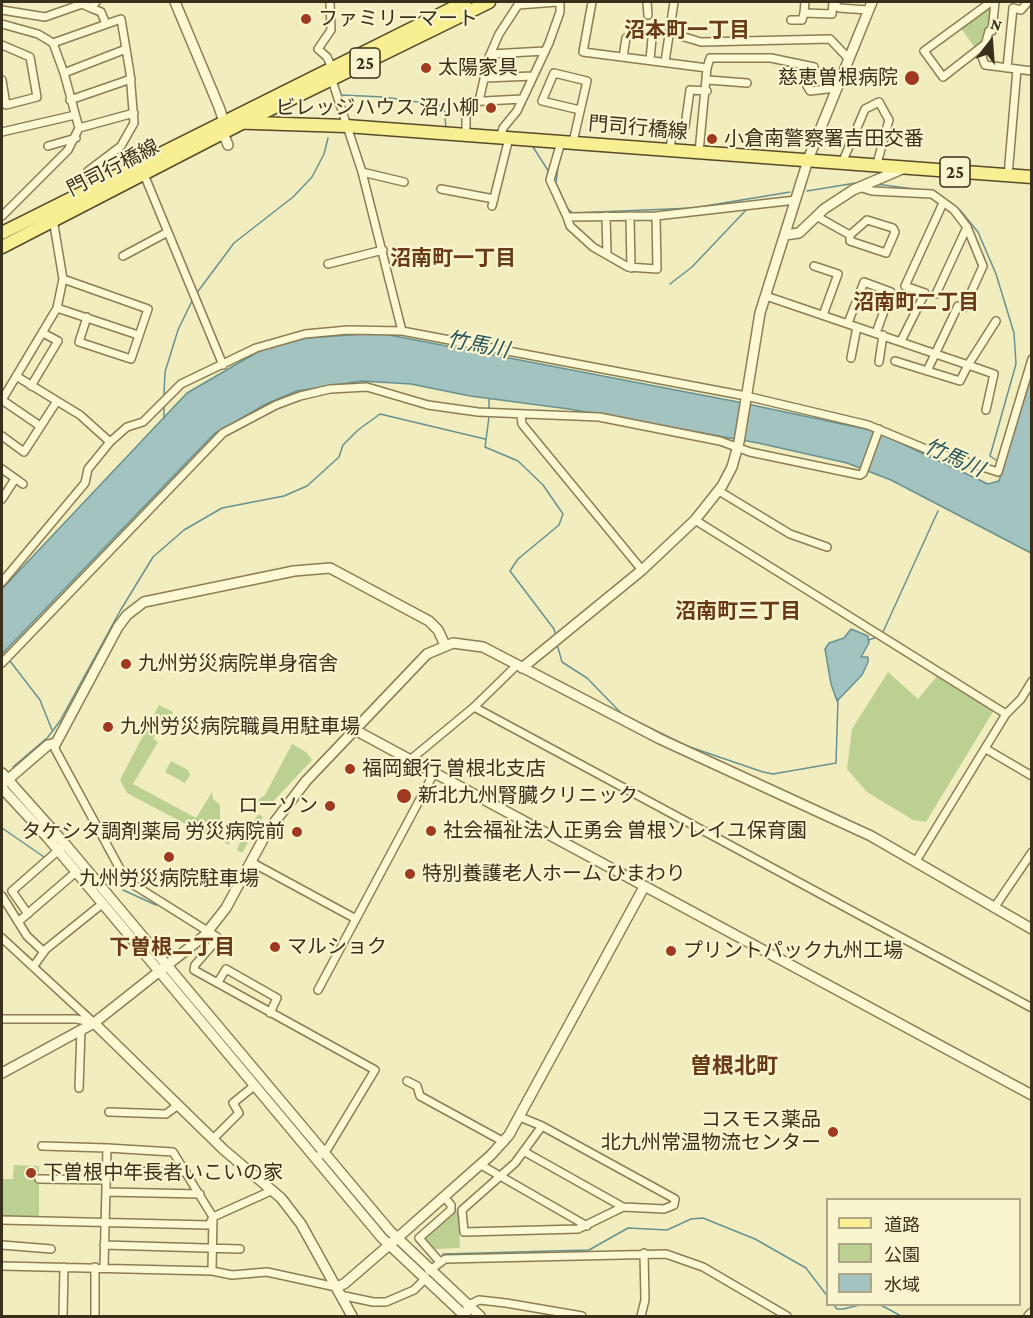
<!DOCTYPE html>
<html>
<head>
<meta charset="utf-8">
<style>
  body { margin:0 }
  #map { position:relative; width:1033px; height:1318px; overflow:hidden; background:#f1edbe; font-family:"Crimson Pro","Noto Sans JP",serif }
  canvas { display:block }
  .frame { position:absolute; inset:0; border:3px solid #39301b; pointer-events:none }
  .legend { position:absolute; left:826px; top:1198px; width:195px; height:108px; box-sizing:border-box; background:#f8f5ce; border:2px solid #aca686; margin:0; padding:8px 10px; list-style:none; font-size:18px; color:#39301b }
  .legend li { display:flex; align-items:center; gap:12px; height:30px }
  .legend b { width:30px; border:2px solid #aca686 }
  .north { position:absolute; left:961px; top:12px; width:60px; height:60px; -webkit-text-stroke:4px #f8f5ce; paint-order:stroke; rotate:17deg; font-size:16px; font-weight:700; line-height:24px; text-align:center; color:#39301b }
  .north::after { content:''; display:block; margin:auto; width:21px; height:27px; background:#39301b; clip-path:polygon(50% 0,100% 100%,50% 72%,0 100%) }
</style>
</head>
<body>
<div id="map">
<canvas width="1033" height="1318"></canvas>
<div class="frame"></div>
<ul class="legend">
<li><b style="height:8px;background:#f8ee92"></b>道路</li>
<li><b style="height:16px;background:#bcd091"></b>公園</li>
<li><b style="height:16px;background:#a2c3c0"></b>水域</li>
</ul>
<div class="north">N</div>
</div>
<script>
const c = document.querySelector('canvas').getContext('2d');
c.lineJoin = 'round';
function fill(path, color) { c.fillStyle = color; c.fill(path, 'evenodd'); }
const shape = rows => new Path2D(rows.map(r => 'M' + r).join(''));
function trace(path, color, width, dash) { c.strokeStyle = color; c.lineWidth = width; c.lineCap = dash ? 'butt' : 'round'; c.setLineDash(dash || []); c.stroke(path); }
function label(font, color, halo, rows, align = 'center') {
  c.font = font + ' "Crimson Pro","Noto Sans JP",serif'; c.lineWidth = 4.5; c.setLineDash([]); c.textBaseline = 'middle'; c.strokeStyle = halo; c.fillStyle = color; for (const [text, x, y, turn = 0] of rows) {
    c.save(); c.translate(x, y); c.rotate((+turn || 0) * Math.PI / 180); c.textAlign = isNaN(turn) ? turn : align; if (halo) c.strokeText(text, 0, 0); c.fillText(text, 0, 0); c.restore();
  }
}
const green = shape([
  [990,5,992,12,983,43,976,49,960,27],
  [888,672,918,699,938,675,994,710,926,822,913,820,867,792,847,769,852,729],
  [159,705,173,712,164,730,159,728,153,739,158,742,133,784,196,818,212,792,213,799,220,805,220,825,212,838,127,793,120,780],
  [292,744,306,752,312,760,268,807,257,802,258,800,265,795],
  [171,761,188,770,190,775,185,783,165,772],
  [259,814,263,817,242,853,237,850,244,832],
  [231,824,237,828,228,845,222,840],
  [14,1165,39,1166,39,1219,2,1218,2,1179,13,1179],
  [458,1208,460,1248,434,1249,424,1239]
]);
const water = shape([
  [379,333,733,401,875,431,988,484,999,481,1031,375,1031,553,891,480,847,463,758,443,569,409,470,396,411,384,362,381,297,391,268,403,214,434,2,654,2,589,187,393,261,350,306,338,379,333],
  [851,629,868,636,869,643,861,657,868,657,868,662,862,675,837,701,831,684,825,649,829,643,844,638,851,629]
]);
const stream = shape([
  [341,95,384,97,444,106,446,128],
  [533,147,549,172],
  [559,159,556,183,568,209,573,213,693,208,790,192],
  [876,184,930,191],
  [807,191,862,182],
  [935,192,960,210,978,232,996,274,1014,333,1016,364,990,456,999,462],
  [670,284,692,267,747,209],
  [196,294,234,243,293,197,312,177,324,154,328,138],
  [164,394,165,372,178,330,192,301],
  [489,409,489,399],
  [489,417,485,447,518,461,543,485,563,514,559,525,518,559,510,571,554,629,556,636],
  [164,418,164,407],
  [883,632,938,511],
  [868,640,875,638],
  [557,644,562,662,587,678,622,714,687,746,763,772,773,774,836,763,838,699],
  [10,661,40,700,52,730],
  [13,767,48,737,60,721,120,611,153,557,184,530,222,508,284,496,307,486,339,457,343,445,358,430,380,414,485,439],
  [2,828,44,857],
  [123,890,156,905],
  [443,1254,589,1250,628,1228,667,1230,691,1219,703,1218,755,1239,806,1268,828,1297],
  [833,1304,837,1309,843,1309,864,1304],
  [879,1304,901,1316]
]);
const minor = shape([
  [96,2,91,8,101,12,106,24],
  [330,2,331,30,318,49,327,57,332,68],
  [592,2,583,52,707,68,699,152],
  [647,2,648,15],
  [805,2,804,13,832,14,833,2],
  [833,2,839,8,868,10],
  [995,2,992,31,989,31,982,57,985,65,1032,71],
  [2,10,45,17,82,4,91,8],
  [791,20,802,20,804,13],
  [2,24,38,34,53,43,64,73,79,128,68,150,2,216],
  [670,27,681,36,701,42,830,39,848,58],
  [53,43,121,19,130,73,134,123,121,146,88,171,96,188],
  [2,45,30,57,37,97,6,105,2,80],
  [984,45,943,77,924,51,991,2],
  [491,54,545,51],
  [623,57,626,38],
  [650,60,652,38],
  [665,62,674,2],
  [707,68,710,58,771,58,814,67,807,86,810,91,836,88],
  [1007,68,1013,8,1021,10,1028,2],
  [64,73,126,49],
  [331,77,362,172,402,331],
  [484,78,533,76],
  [708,80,747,83],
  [70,100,131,79],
  [479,101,489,57,499,34,518,5,557,2,560,4,560,12,549,43,517,111,503,128,500,138],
  [79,128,134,113],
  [2,132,75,115],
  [466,135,466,102,522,99],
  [561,142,550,180,567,217,656,216,796,200],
  [573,142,587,81,554,73,542,101,580,110],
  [48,146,76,138],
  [670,150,673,126,685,126,690,90,707,91],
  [842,163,865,109,879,102,889,120,876,167],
  [143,172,223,365],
  [362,172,404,182],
  [1008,176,1017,69],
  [862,188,872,191,932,194,954,210,967,227,983,266,964,308,958,306,927,371],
  [441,189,494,199],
  [492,206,509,138],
  [606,216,607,255],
  [630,216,631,268],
  [816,216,850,235,850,241,886,253,895,232,893,228,867,220,850,235],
  [567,217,570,226,593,247,628,267,657,269,656,216],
  [123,256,166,233],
  [328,264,383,250],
  [814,266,838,274,823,315],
  [63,279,148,309,131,359,79,342,87,317],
  [936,294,967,227],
  [766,296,968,365,960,381,895,361],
  [57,308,138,335],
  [848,323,864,282,891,292,876,333],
  [901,341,925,293,905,286,943,203],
  [851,358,857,327],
  [879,362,883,335],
  [16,376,80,415,110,442],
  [31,386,58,341,43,333],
  [2,400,57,308,63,279,53,219],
  [2,400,40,426],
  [986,410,994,374,968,365,996,321],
  [521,416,522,424,642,570],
  [2,436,24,452,57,401],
  [2,469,23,484],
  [719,491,790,534,827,547],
  [2,499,15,479],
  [695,520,1006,714],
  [2,582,85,483,88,469,110,442,127,427,143,422,181,384,256,348,305,334,348,330,402,331,746,396,868,425,926,449,998,472,1032,359],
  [2,663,223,433,276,405,300,396,330,389,367,387,428,405,478,412,599,417,720,441,750,452,860,475,863,473,879,429],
  [474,707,1032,1008],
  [56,743,55,749,126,880,217,937,215,942,195,965,194,970,375,1070,328,1148,320,1155],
  [986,749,1032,776],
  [410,760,474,707,517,665],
  [916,861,1006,714,1021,699,1032,681],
  [251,862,356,919],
  [2,896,27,936,44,952],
  [994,908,1032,852],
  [28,914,12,891,61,848],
  [18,922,76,872],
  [2,938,94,1023],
  [33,967,46,949,102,904],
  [218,982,226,969,277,998,270,1013],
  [318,990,434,773],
  [2,1019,76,1019,92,1022],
  [407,1081,417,1086,420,1096,504,1142],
  [79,1088,81,1030],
  [109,1112,166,1114,178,1105],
  [520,1117,542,1126,675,1199,674,1205,664,1209,623,1207,578,1229,464,1232,462,1210,515,1163,542,1126],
  [213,1139,239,1113,233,1103,254,1086],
  [42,1146,107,1148],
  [525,1152,623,1207],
  [481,1165,587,1226],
  [106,1171,186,1172],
  [39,1179,106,1180],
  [106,1192,200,1194],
  [2,1220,209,1225,213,1217,273,1190],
  [2,1245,51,1249],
  [104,1245,240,1249],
  [439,1261,419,1238,451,1210,451,1205,444,1197],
  [2,1266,212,1271,232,1275,267,1272,336,1287],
  [104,1267,107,1148,173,1152,213,1217,212,1271],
  [429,1271,445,1259,666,1254,703,1267,787,1316],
  [340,1295,373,1302,386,1302,414,1290,424,1280],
  [63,1316,64,1267],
  [95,1316,95,1267],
  [467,1316,467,1306,479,1300,506,1303,582,1316],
  [641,1316,645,1300,644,1253]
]);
const tertiary = shape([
  [175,2,219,107,224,122,223,133,228,145],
  [785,235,799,233,824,209,853,190,902,169],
  [522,668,642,570,695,520,722,486,732,467,739,442,760,313,809,157,872,2],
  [355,730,1032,1095],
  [2,773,66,845,390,1231,480,1316],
  [4,783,48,745,56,743,118,627,127,615,144,602,294,571,330,568,429,621,438,630,445,645],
  [2,788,47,837,382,1238,465,1316],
  [94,1023,224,1150,281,1198,301,1224,352,1316],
  [2,1073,94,1023,204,936,226,908,267,832,306,781,427,654,453,643,483,647,660,739,871,836,1032,929],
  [336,1287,344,1284,403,1233,491,1155,509,1135,644,887],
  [1029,1316,1032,1313]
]);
const primary = shape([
  [224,122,346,126,1032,177],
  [2,233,465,2],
  [2,247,242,123,489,2]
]);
const markers = [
  [306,19,6,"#9f3a20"],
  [426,68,6,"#9f3a20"],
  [912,78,8,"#9f3a20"],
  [491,108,6,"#9f3a20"],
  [712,139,6,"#9f3a20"],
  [126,664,6,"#9f3a20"],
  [108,727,6,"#9f3a20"],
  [350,769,6,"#9f3a20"],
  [404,796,8,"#9f3a20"],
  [330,806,6,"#9f3a20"],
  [431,831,6,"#9f3a20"],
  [297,832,6,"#9f3a20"],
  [169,857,6,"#9f3a20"],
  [410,874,6,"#9f3a20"],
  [275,947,6,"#9f3a20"],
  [671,951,6,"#9f3a20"],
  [833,1132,6,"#9f3a20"],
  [31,1173,6,"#9f3a20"]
];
const shields = [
  [365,63,30],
  [955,172,30]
];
const shieldNames = [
  ["25",365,63],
  ["25",955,172]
];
const poiNames = [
  ["ファミリーマート",318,19],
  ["太陽家具",438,68],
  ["慈恵曽根病院",898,78,"right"],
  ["ビレッジハウス 沼小柳",479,108,"right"],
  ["小倉南警察署吉田交番",724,139],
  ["九州労災病院単身宿舎",138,664],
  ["九州労災病院職員用駐車場",120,727],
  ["福岡銀行 曽根北支店",362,769],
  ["新北九州腎臓クリニック",418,796],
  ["ローソン",318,806,"right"],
  ["社会福祉法人正勇会 曽根ソレイユ保育園",443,831],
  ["タケシタ調剤薬局 労災病院前",285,832,"right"],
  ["特別養護老人ホーム ひまわり",422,874],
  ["九州労災病院駐車場",169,879,"center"],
  ["マルショク",287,947],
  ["プリントパック九州工場",683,951],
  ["コスモス薬品",821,1120,"right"],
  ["北九州常温物流センター",821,1143,"right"],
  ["下曽根中年長者いこいの家",43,1173]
];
const streetNames = [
  ["門司行橋線",638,128,5],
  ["門司行橋線",113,168,-27]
];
const neighbourhoodNames = [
  ["沼本町一丁目",687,31],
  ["沼南町一丁目",453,259],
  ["沼南町二丁目",916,303],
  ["沼南町三丁目",738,612],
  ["下曽根二丁目",172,948]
];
const waterNames = [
  ["竹馬川",478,345,11],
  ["竹馬川",954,458,24]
];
const quarterNames = [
  ["曽根北町",734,1066]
];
fill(green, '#bcd091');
fill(water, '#a2c3c0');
trace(water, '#689190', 1.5);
trace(stream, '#689190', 1.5);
trace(minor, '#8b7d55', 10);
trace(tertiary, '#8b7d55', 12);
trace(primary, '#58492a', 15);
trace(minor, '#fcf8d2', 7);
trace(tertiary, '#fcf8d2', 9);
trace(primary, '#f8ee92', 12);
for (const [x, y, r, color] of markers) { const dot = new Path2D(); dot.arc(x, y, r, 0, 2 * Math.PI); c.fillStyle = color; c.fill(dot); trace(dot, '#f8f5ce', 2); }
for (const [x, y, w] of shields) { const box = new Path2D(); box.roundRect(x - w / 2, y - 15, w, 30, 4.5); c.fillStyle = '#f8f5ce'; c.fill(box); trace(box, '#39301b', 1.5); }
label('bold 18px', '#39301b', null, shieldNames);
label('20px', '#39301b', '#f8f5ce', poiNames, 'left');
label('20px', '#39301b', '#f8f5ce', streetNames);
label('bold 21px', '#693a17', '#f8f5ce', neighbourhoodNames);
label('italic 21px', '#29535a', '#f8f5ce', waterNames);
label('bold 22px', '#693a17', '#f8f5ce', quarterNames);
</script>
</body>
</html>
